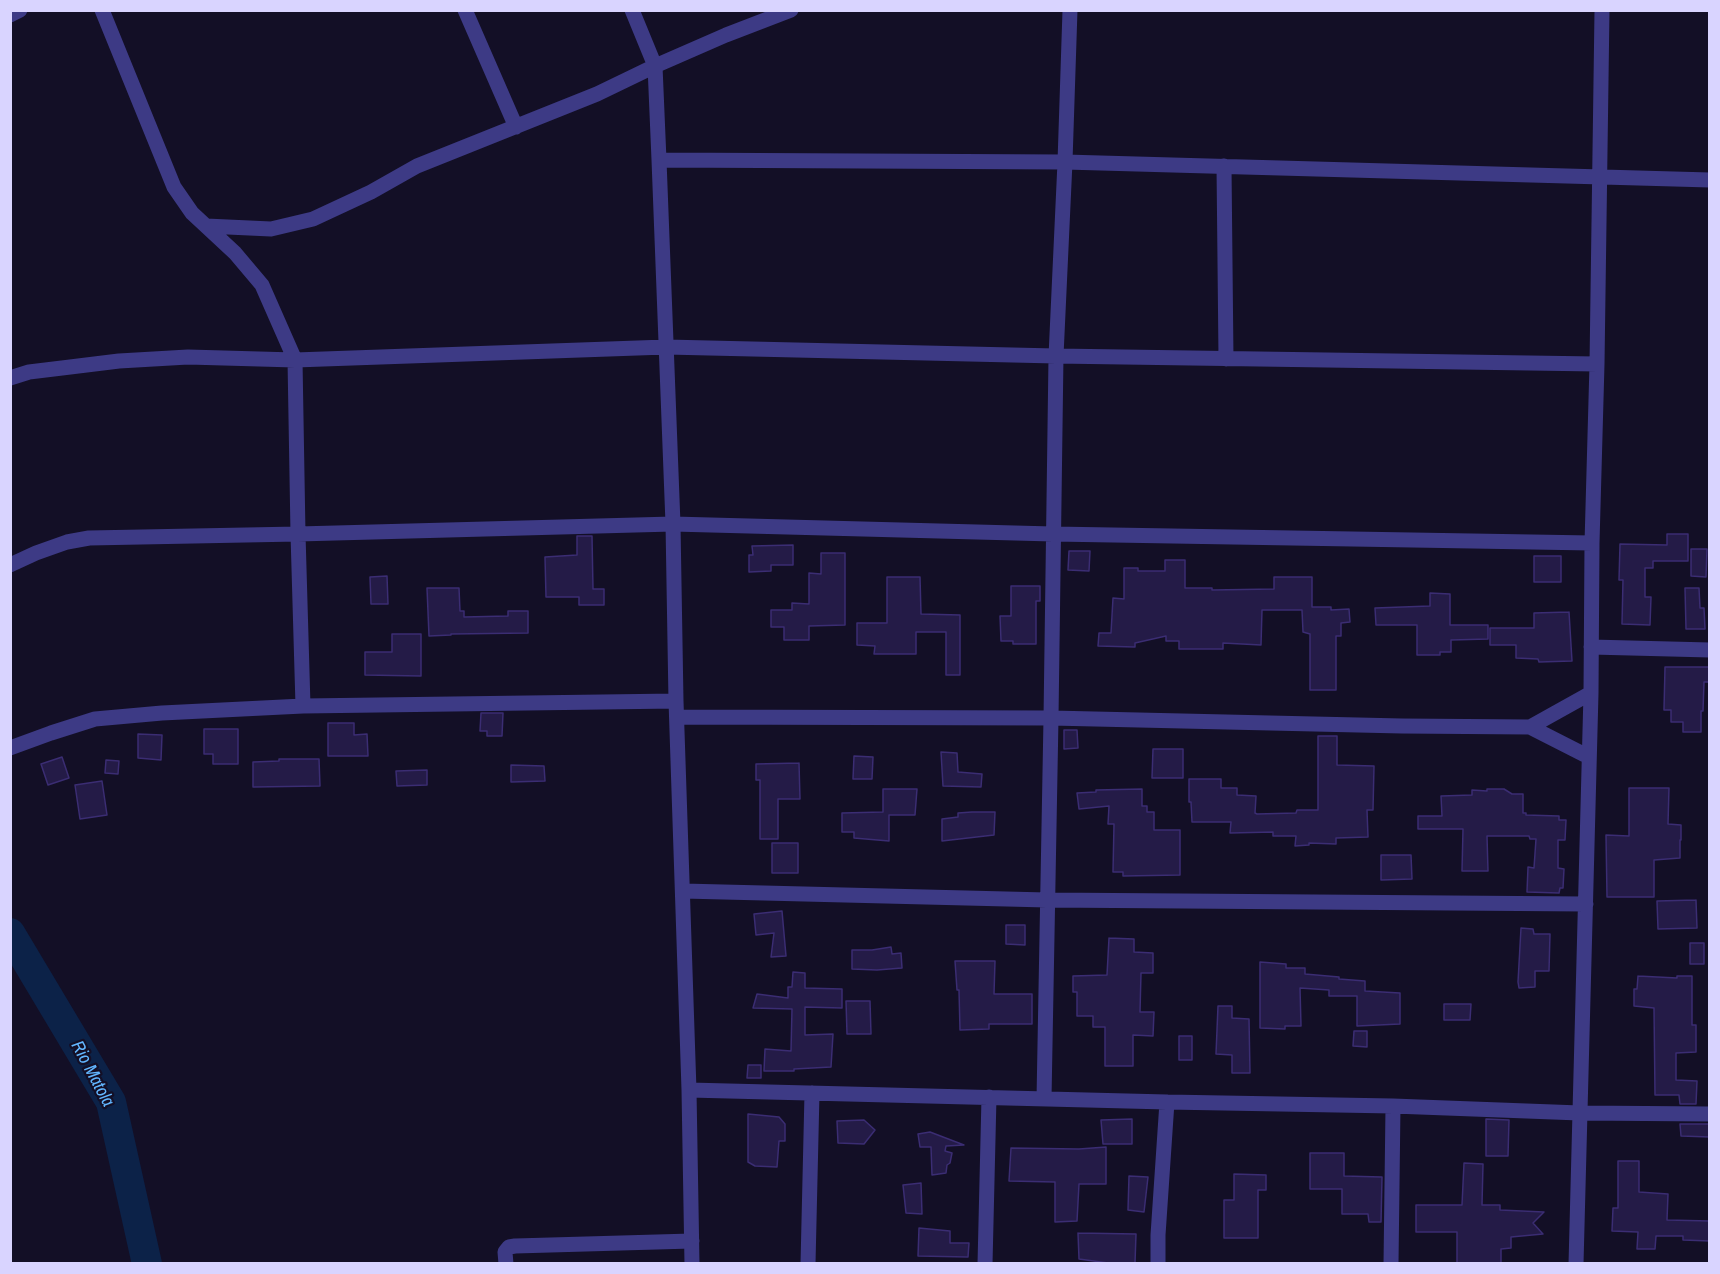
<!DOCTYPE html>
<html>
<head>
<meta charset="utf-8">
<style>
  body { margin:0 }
  #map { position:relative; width:1720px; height:1274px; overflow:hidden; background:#130f26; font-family:"Archivo Narrow",sans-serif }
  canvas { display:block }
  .frame { position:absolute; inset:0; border:12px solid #d9d4ff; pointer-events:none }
</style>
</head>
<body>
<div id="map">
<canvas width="1720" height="1274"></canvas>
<div class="frame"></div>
</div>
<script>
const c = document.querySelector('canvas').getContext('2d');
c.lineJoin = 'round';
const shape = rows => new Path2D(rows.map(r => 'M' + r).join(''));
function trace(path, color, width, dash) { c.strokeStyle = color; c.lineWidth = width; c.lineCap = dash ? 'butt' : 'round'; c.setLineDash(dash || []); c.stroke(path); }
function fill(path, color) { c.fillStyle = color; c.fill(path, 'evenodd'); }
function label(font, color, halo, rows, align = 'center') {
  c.font = font + ' "Archivo Narrow",sans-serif'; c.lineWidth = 4.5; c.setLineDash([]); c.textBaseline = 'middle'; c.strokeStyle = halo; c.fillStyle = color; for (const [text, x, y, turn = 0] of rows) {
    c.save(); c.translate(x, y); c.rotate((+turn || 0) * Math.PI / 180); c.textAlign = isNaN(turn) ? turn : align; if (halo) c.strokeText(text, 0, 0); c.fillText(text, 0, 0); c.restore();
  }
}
const river = shape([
  [10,933,111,1102,147,1264]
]);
const building = shape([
  [1667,534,1688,534,1688,561,1653,561,1653,568,1645,568,1645,597,1651,597,1650,625,1622,624,1623,580,1619,580,1620,544,1667,545,1667,534],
  [577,536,592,536,593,589,604,589,604,605,579,605,579,597,546,597,545,557,577,555,577,536],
  [793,545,793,565,771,565,771,571,749,572,749,555,753,555,752,546,793,545],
  [1691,549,1707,549,1706,577,1691,576,1691,549],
  [1069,551,1090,551,1089,571,1068,570,1069,551],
  [821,553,845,553,845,625,809,626,809,640,784,640,784,627,771,627,771,610,792,610,792,603,809,604,809,573,821,574,821,553],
  [1534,556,1561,556,1561,582,1534,582,1534,556],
  [1165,560,1185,560,1185,588,1212,588,1212,590,1274,589,1274,577,1312,577,1312,607,1331,607,1331,610,1349,609,1350,622,1341,623,1341,636,1336,636,1336,690,1310,690,1310,634,1303,632,1302,610,1262,610,1261,645,1223,643,1223,649,1179,649,1179,641,1166,641,1166,636,1135,643,1135,647,1098,646,1099,633,1111,633,1113,598,1124,599,1124,568,1138,568,1138,571,1165,571,1165,560],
  [387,576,388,604,371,604,370,577,387,576],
  [887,577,920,577,921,614,960,615,960,675,946,675,946,632,916,632,916,654,874,654,875,646,857,645,857,623,887,623,887,577],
  [1011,586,1040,586,1040,601,1036,601,1036,644,1013,644,1013,641,1001,641,1000,616,1011,616,1011,586],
  [427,588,459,588,460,611,464,611,464,617,508,616,508,611,528,611,528,633,451,634,451,635,429,636,427,588],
  [1685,588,1699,588,1700,608,1704,608,1705,629,1686,629,1685,588],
  [1430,593,1450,594,1450,625,1488,625,1488,639,1451,640,1451,652,1440,652,1440,655,1417,655,1417,625,1376,625,1375,608,1430,606,1430,593],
  [1569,612,1572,661,1539,662,1538,659,1516,658,1516,645,1490,645,1490,628,1534,628,1534,613,1569,612],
  [392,634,421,634,421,676,365,675,365,652,392,652,392,634],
  [1665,667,1710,667,1710,682,1704,682,1703,711,1701,711,1701,732,1683,732,1683,722,1671,722,1671,710,1664,710,1665,667],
  [481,713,503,713,502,736,487,736,487,731,480,731,481,713],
  [328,723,354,723,354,735,367,734,368,756,328,756,328,723],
  [204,729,238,729,238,764,213,764,213,754,204,754,204,729],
  [1064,730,1077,730,1078,748,1064,749,1064,730],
  [138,734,162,735,161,760,138,758,138,734],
  [1318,736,1337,736,1337,765,1374,766,1373,810,1367,810,1368,837,1336,838,1336,844,1309,843,1309,845,1295,846,1296,836,1273,836,1273,832,1230,833,1231,822,1192,822,1191,802,1189,802,1189,779,1221,779,1221,788,1237,788,1237,795,1256,796,1255,813,1257,814,1296,813,1297,810,1318,810,1318,736],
  [1153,749,1183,749,1183,778,1152,778,1153,749],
  [941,752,957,753,958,772,982,774,981,787,943,786,941,752],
  [854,756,873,757,872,779,853,779,854,756],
  [62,757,69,778,48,785,41,764,62,757],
  [279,759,319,759,320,786,253,787,253,762,279,761,279,759],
  [106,760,119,761,118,774,105,773,106,760],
  [799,763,800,799,778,799,778,839,760,839,760,780,756,780,756,764,799,763],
  [511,765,544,766,545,781,511,782,511,765],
  [427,770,427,785,397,786,396,771,427,770],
  [102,781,107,815,80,819,75,785,102,781],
  [1629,788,1669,788,1668,824,1681,825,1681,840,1680,840,1680,858,1654,860,1654,897,1607,897,1606,835,1629,836,1629,788],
  [883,789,917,789,915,815,889,815,889,841,854,838,854,832,842,832,842,813,883,812,883,789],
  [1142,789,1142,806,1147,806,1147,812,1154,812,1154,830,1180,830,1180,875,1123,876,1123,872,1113,872,1114,824,1108,824,1109,806,1079,809,1077,793,1096,792,1096,790,1142,789],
  [1487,789,1504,789,1512,794,1523,794,1523,813,1526,813,1526,815,1559,816,1559,820,1566,820,1565,840,1558,840,1558,868,1564,869,1563,888,1560,888,1559,893,1527,892,1528,867,1534,868,1536,839,1530,839,1529,836,1487,836,1488,871,1462,871,1463,829,1418,829,1418,816,1442,816,1441,796,1472,795,1472,790,1487,791,1487,789],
  [972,812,995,812,994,835,942,841,942,819,958,817,958,813,972,812],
  [772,843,798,843,798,873,772,873,772,843],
  [1381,855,1411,855,1412,879,1381,880,1381,855],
  [1696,900,1697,928,1658,929,1657,901,1696,900],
  [782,911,786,956,771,957,774,933,756,935,754,914,782,911],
  [1006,925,1025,925,1025,945,1006,944,1006,925],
  [1521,928,1533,929,1534,934,1550,934,1549,971,1535,971,1535,987,1519,988,1518,982,1521,928],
  [1109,938,1134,939,1134,952,1153,953,1153,973,1141,973,1140,1012,1154,1012,1153,1036,1133,1035,1133,1066,1105,1066,1105,1027,1093,1027,1093,1016,1077,1016,1077,992,1073,992,1073,976,1107,975,1109,938],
  [1690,943,1704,943,1704,964,1690,964,1690,943],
  [891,947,892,954,901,953,902,968,877,970,852,969,852,950,872,950,891,947],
  [955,961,995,961,994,994,1032,994,1032,1024,989,1024,989,1029,960,1030,959,990,957,990,955,961],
  [1260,962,1286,964,1286,968,1305,968,1305,974,1339,977,1339,979,1365,981,1365,991,1400,993,1400,1024,1357,1026,1357,996,1329,996,1329,990,1300,988,1301,1026,1285,1026,1285,1029,1260,1028,1260,962],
  [793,972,805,973,805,988,842,989,842,1008,805,1007,805,1035,833,1034,831,1067,794,1069,794,1071,764,1071,765,1049,791,1051,792,1009,753,1008,757,994,788,998,788,987,792,987,793,972],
  [1638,976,1677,978,1677,976,1692,976,1692,1025,1696,1025,1696,1052,1676,1053,1676,1080,1697,1081,1696,1104,1680,1104,1679,1095,1655,1095,1654,1008,1634,1006,1634,989,1637,989,1638,976],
  [846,1001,870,1001,871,1034,847,1034,846,1001],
  [1444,1004,1471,1004,1470,1020,1444,1020,1444,1004],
  [1218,1006,1232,1006,1232,1018,1249,1019,1250,1073,1232,1073,1232,1055,1216,1054,1218,1006],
  [1354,1031,1367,1031,1367,1047,1353,1046,1354,1031],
  [1179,1036,1192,1036,1192,1060,1179,1060,1179,1036],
  [748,1065,761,1065,761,1078,747,1078,748,1065],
  [748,1114,779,1117,785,1124,785,1141,779,1141,777,1167,755,1166,748,1162,748,1114],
  [1132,1119,1132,1144,1103,1144,1101,1120,1132,1119],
  [1486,1119,1509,1120,1508,1156,1486,1156,1486,1119],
  [864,1120,875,1130,864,1144,838,1143,837,1121,864,1120],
  [1680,1124,1710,1124,1710,1137,1681,1136,1680,1124],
  [930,1132,964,1145,946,1146,945,1151,952,1153,950,1163,947,1165,946,1173,932,1175,931,1147,920,1147,918,1134,930,1132],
  [1106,1147,1106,1184,1079,1184,1077,1221,1055,1222,1055,1182,1009,1181,1011,1148,1079,1149,1106,1147],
  [1310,1153,1344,1153,1344,1176,1382,1177,1381,1222,1369,1222,1368,1214,1342,1214,1342,1189,1310,1189,1310,1153],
  [1618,1161,1639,1161,1639,1192,1668,1194,1667,1220,1710,1221,1710,1241,1683,1240,1683,1236,1656,1236,1655,1249,1637,1249,1638,1232,1612,1231,1613,1208,1618,1208,1618,1161],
  [1464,1163,1483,1164,1482,1205,1500,1205,1500,1210,1544,1212,1533,1223,1543,1234,1511,1237,1511,1248,1501,1249,1501,1263,1457,1263,1457,1232,1416,1232,1416,1205,1462,1205,1464,1163],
  [1234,1174,1266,1175,1266,1190,1258,1190,1258,1238,1224,1238,1224,1200,1234,1200,1234,1174],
  [1129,1176,1148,1177,1144,1212,1128,1210,1129,1176],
  [921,1183,922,1214,906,1213,903,1185,921,1183],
  [919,1228,950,1231,950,1243,969,1243,968,1257,918,1256,919,1228],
  [1078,1233,1136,1234,1135,1263,1108,1263,1079,1259,1078,1233]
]);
const street = shape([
  [465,10,516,127],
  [632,10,655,66,659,160,673,524,676,701,689,1090,692,1264],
  [10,15,20,10],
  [659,160,1065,162,1710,180],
  [1224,166,1226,359],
  [206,226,271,229,313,219,371,192,417,166,597,94,655,66,726,35,791,10],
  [10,378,29,372,62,368,119,361,188,357,295,360,666,347,1056,356,1597,364],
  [10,565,36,553,67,542,89,538,298,534,673,524,1053,534,1592,543],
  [1591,647,1710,650],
  [303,706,676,701],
  [678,717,1051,718,1402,726,1530,727,1589,757],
  [1530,727,1591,693],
  [10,748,51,733,95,719,162,713,303,706,298,534,295,360,262,285,235,253,192,213,174,187,102,10],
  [683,891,1047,900,1586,904],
  [689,1090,1167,1102,1393,1106,1580,1113,1710,1114],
  [1044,1099,1051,718,1056,356,1065,162,1070,10],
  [506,1264,505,1252,509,1247,515,1246,692,1241],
  [808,1264,812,1093],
  [985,1264,989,1097],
  [1158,1264,1158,1235,1167,1102],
  [1391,1264,1393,1106],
  [1576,1264,1591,693,1592,543,1597,364,1602,10]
]);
const waterNames = [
  ["Rio Matola",92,1074,62]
];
trace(river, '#0c2248', 30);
fill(building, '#241b47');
trace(building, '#3b2d73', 1.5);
trace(street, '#3d3a85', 15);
label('italic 18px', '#62b6ff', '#130f26', waterNames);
</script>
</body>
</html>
